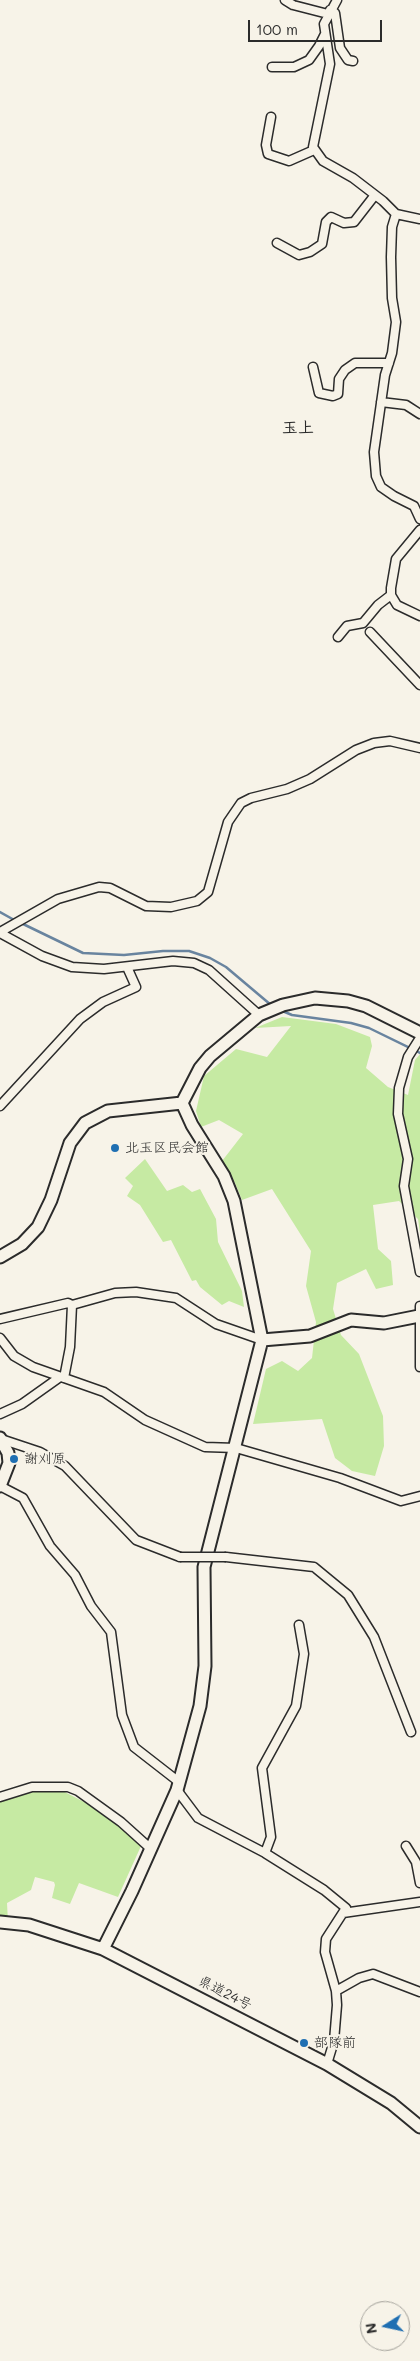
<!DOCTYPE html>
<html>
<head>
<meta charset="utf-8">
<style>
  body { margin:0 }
  #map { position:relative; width:420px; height:2361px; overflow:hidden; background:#f7f3e8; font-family:Mali,sans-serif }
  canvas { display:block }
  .north { position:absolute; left:360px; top:2301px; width:50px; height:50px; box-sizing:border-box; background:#f7f3e8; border:1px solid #a5a39c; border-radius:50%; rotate:260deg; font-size:14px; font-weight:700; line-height:20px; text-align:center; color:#2b2b2b }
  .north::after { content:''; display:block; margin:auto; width:18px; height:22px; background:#1f6fb2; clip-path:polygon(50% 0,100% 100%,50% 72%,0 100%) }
  .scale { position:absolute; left:248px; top:20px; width:134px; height:22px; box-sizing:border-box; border:2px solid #2b2b2b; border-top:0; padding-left:6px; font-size:15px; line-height:18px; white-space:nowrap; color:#2b2b2b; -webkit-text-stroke:4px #f7f3e8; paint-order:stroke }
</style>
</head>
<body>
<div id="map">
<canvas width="420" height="2361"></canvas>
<div class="north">N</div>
<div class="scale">100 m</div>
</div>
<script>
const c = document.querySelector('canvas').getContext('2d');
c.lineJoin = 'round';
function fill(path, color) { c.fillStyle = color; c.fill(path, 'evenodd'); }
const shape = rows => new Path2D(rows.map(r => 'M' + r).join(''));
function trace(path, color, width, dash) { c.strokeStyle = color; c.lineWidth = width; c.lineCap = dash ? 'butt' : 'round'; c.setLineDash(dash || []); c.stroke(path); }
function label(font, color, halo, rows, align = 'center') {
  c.font = font + ' Mali,"Klee One",sans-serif'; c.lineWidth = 4; c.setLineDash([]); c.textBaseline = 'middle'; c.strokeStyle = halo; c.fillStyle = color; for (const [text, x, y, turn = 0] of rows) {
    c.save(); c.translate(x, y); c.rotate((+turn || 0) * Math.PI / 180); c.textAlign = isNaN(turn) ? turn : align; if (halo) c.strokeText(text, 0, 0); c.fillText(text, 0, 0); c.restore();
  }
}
const green = shape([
  [282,1017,336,1024,370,1037,372,1046,366,1068,388,1087,408,1095,415,1060,420,1054,420,1233,418,1219,399,1201,373,1205,378,1249,391,1261,393,1285,376,1289,366,1269,337,1283,333,1309,341,1335,359,1354,383,1416,384,1446,375,1476,352,1471,335,1458,322,1419,253,1424,266,1369,282,1361,298,1371,312,1358,316,1322,306,1286,311,1251,272,1189,242,1200,235,1183,222,1161,243,1134,219,1120,201,1127,196,1111,204,1076,236,1049,267,1057,291,1026,255,1028],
  [145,1159,167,1191,183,1185,192,1192,200,1189,216,1219,218,1242,242,1291,244,1307,229,1301,222,1305,200,1287,196,1280,192,1281,171,1240,163,1242,140,1205,127,1196,133,1186,125,1178],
  [55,1787,92,1806,119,1826,141,1846,118,1897,79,1883,70,1904,52,1898,55,1885,54,1882,35,1877,31,1890,7,1903,8,1922,0,1921,0,1797]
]);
const stream = shape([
  [0,912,16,921],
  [21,923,83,953,124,955,163,951,189,951,210,958,226,967,271,1005],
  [280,1010,292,1015,351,1023,369,1028,420,1053]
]);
const street = shape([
  [285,0,293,5,328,14],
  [337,0,324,24,330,64,313,147,323,161,353,178,383,201,396,214,392,227,391,257,392,298,396,322,392,353,385,375,374,452,376,476,381,487,394,496,414,506,420,519],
  [330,10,335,13,340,48,348,60,353,61],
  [272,67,294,67,309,60,319,46,325,34],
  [271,117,266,145,268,154,289,161,314,150],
  [396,214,420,219],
  [277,243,299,255,310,252,322,244,326,222,331,217,344,223,354,222,375,195],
  [313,367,319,393,333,396,338,394,339,379,345,370,355,363,389,363],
  [381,402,406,405,420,414],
  [420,530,396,559,391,588,391,595,397,605,420,616],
  [370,632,420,685],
  [338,637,347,626,363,623,378,605,391,595],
  [0,932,58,899,99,887,110,888,146,906,171,907,197,901,208,892,228,822,241,803,251,798,287,789,310,779,356,750,374,743,390,741,420,748],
  [0,933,42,956,72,967,104,969,173,961,194,963,209,970,259,1015],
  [420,1038,408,1057,399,1088,398,1114,408,1159,404,1186,420,1272],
  [0,1106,80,1019,103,1002,136,987,127,967],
  [420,1306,420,1367],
  [0,1319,68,1303,72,1305,115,1293,136,1292,176,1298,216,1324,262,1340],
  [0,1338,14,1356,33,1367,104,1392,145,1420,205,1447,236,1448,340,1478,401,1501,420,1496],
  [64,1378,70,1347,72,1305],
  [0,1414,22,1404,60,1377],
  [1,1439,40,1452,65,1466,136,1540,180,1557],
  [0,1486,23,1498,50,1546,75,1575,91,1606,111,1632,122,1715,134,1747,179,1782],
  [226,1557,314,1567,348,1595,374,1637,411,1732],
  [177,1790,198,1818,265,1853,324,1890,346,1908,326,1939,325,1952,336,1991,337,2005,334,2041,327,2064],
  [0,1797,32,1787,68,1787,78,1791,121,1822,151,1849],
  [406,1846,416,1862,420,1883],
  [265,1853,271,1837,262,1768,296,1706,304,1654,299,1625],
  [343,1913,420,1902],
  [336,1991,359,1978,373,1974,420,1992]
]);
const secondary = shape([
  [182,1103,200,1068,210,1056,259,1015,283,1005,315,998,348,1001,366,1006,420,1033],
  [0,1257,22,1244,38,1227,51,1200,70,1143,85,1123,108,1111,182,1103],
  [262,1340,310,1336,351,1320,384,1323,419,1316],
  [0,1438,8,1453,9,1463,0,1486],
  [0,1922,29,1925,103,1949,327,2064,391,2103,420,2127],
  [103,1949,132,1891,177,1790,200,1706,205,1666,204,1567,262,1340,234,1201,224,1176,192,1125,182,1103]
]);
const streetBridge = shape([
  [180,1557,226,1557]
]);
const markers = [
  [115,1148,5,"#1f6fb2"],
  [14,1459,5,"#1f6fb2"],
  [304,2043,5,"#1f6fb2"]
];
const poiNames = [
  ["北玉区民会館",125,1148],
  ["謝刈原",24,1459],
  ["部隊前",314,2043]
];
const streetNames = [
  ["県道24号",225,1993,27]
];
const quarterNames = [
  ["玉上",298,428]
];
fill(green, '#c6eaa3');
trace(stream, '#69849f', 2.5);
trace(street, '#2b2b2b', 11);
trace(secondary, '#2b2b2b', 15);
trace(street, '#f7f3e8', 8);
trace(secondary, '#f7f3e8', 11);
trace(streetBridge, '#2b2b2b', 11, []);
trace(streetBridge, '#f7f3e8', 8);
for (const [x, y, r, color] of markers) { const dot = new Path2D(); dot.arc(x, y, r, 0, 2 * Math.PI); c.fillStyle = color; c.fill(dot); trace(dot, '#f7f3e8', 2); }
label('14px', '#2b2b2b', '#f7f3e8', poiNames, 'left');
label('14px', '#2b2b2b', '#f7f3e8', streetNames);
label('bold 16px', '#2b2b2b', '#f7f3e8', quarterNames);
</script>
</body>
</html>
